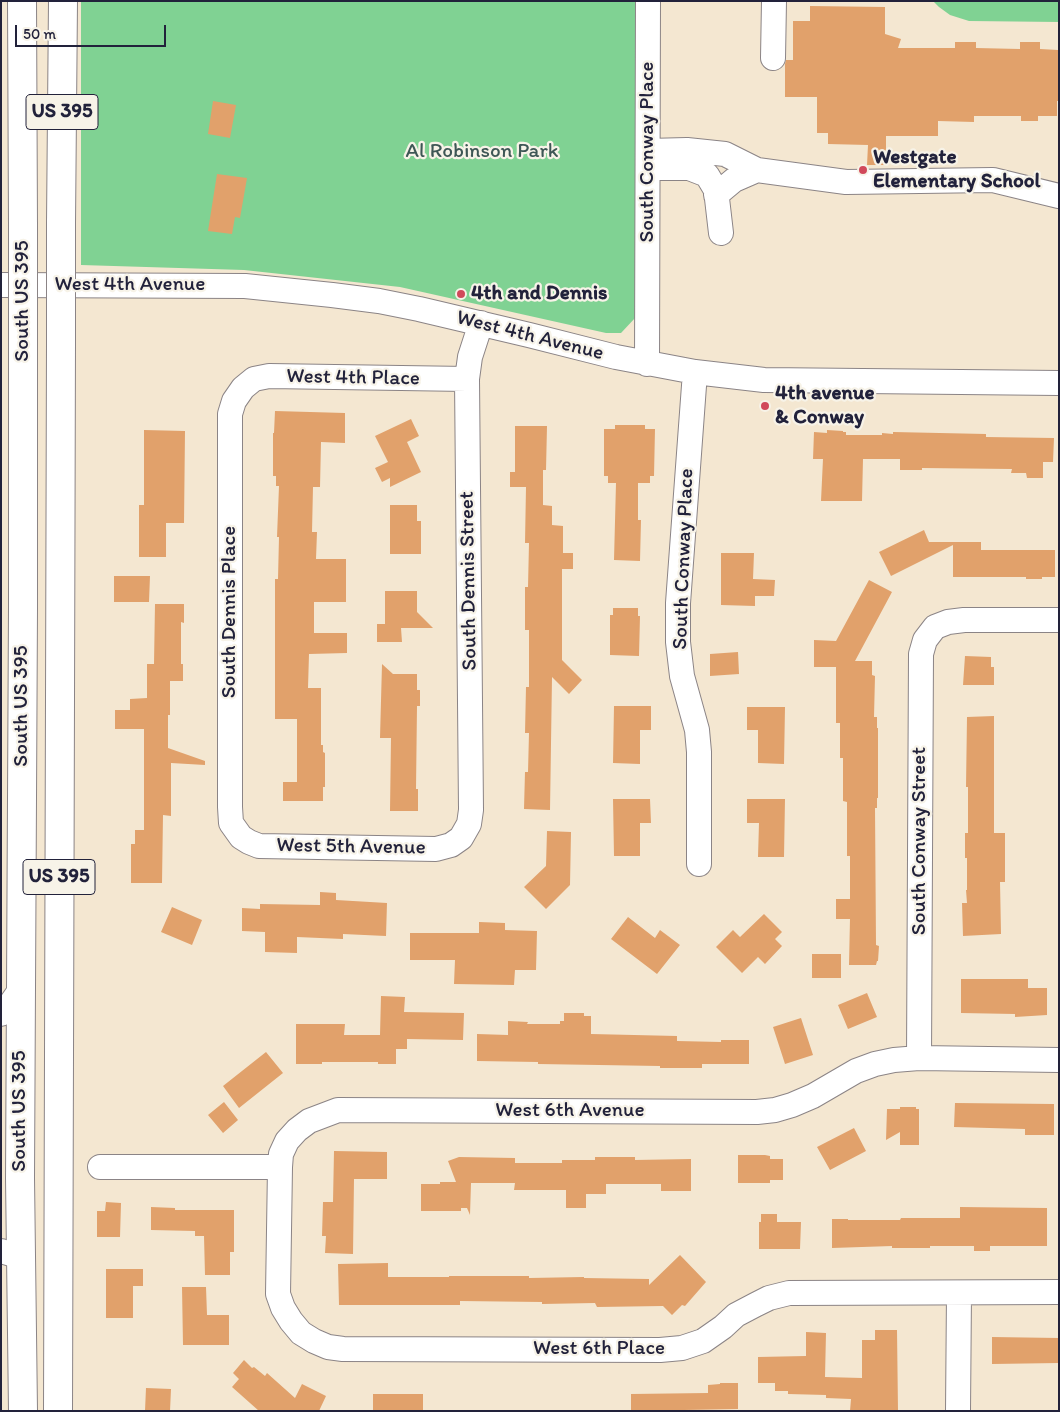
<!DOCTYPE html>
<html>
<head>
<meta charset="utf-8">
<style>
  body { margin:0 }
  #map { position:relative; width:1060px; height:1412px; overflow:hidden; background:#f4e7d1; font-family:Itim,sans-serif }
  canvas { display:block }
  .frame { position:absolute; inset:0; border:2px solid #22223b; pointer-events:none }
  .scale { position:absolute; left:15px; top:25px; width:151px; height:22px; box-sizing:border-box; border:2px solid #22223b; border-top:0; padding-left:6px; font-size:15px; line-height:18px; white-space:nowrap; color:#22223b; -webkit-text-stroke:4px #f7f3e8; paint-order:stroke }
</style>
</head>
<body>
<div id="map">
<canvas width="1060" height="1412"></canvas>
<div class="frame"></div>
<div class="scale">50 m</div>
</div>
<script>
const c = document.querySelector('canvas').getContext('2d');
c.lineJoin = 'round';
function fill(path, color) { c.fillStyle = color; c.fill(path, 'evenodd'); }
const shape = rows => new Path2D(rows.map(r => 'M' + r).join(''));
function trace(path, color, width, dash) { c.strokeStyle = color; c.lineWidth = width; c.lineCap = dash ? 'butt' : 'round'; c.setLineDash(dash || []); c.stroke(path); }
function label(font, color, halo, rows, align = 'center') {
  c.font = font + ' Itim,sans-serif'; c.lineWidth = 4.5; c.setLineDash([]); c.textBaseline = 'middle'; c.strokeStyle = halo; c.fillStyle = color; for (const [text, x, y, turn = 0] of rows) {
    c.save(); c.translate(x, y); c.rotate((+turn || 0) * Math.PI / 180); c.textAlign = isNaN(turn) ? turn : align; if (halo) c.strokeText(text, 0, 0); c.fillText(text, 0, 0); c.restore();
  }
}
const green = shape([
  [81,1,637,1,636,317,621,333,606,333,400,287,244,270,81,265],
  [933,1,1059,1,1059,22,969,21,950,15,939,7]
]);
const building = shape([
  [810,6,885,7,885,34,901,39,898,48,955,48,955,42,976,42,976,48,1020,49,1020,42,1040,42,1040,49,1058,50,1059,101,1057,101,1057,116,1038,116,1038,121,1021,121,1021,116,974,116,974,122,938,121,938,136,886,136,886,165,867,165,868,145,828,144,828,133,817,133,817,97,785,97,785,64,786,60,793,60,793,21,810,21],
  [213,101,236,105,230,138,208,134],
  [217,174,247,178,240,218,235,217,232,234,208,231],
  [275,411,345,413,345,443,321,442,320,487,313,487,312,532,317,532,316,559,346,559,346,602,314,602,314,633,347,633,347,653,309,654,308,688,321,688,321,745,323,745,323,752,325,753,325,787,323,787,323,801,283,801,283,782,297,782,297,719,275,719,275,579,278,579,279,537,277,537,279,486,276,486,276,476,273,476,273,433,274,433],
  [411,419,419,436,407,442,421,472,390,487,390,478,382,482,375,468,388,462,375,436],
  [615,425,645,425,645,429,655,429,654,476,650,476,650,483,638,483,638,520,641,520,640,561,614,560,616,483,608,483,608,476,604,476,604,429,615,429],
  [515,426,547,426,546,470,543,470,543,505,552,506,552,525,563,526,563,553,573,553,573,569,562,569,562,660,582,680,569,694,552,677,550,810,524,809,525,772,528,772,529,733,525,733,526,687,529,687,529,630,525,630,525,587,528,587,529,543,525,543,526,487,510,487,510,472,515,472],
  [144,430,185,431,184,523,166,523,166,557,139,557,139,505,144,505],
  [827,430,843,431,843,432,846,432,846,435,882,435,882,433,893,434,893,432,986,434,986,437,1054,438,1053,462,1043,462,1043,478,1027,478,1026,473,1011,473,1012,469,922,468,922,470,900,470,900,459,863,459,862,501,821,501,823,459,813,459,814,432,827,433],
  [390,505,417,505,417,521,421,521,421,554,390,554],
  [924,530,929,542,981,542,981,550,1055,550,1055,577,1042,577,1042,579,1026,579,1026,577,953,577,953,545,891,576,879,552],
  [721,553,754,553,753,579,775,580,774,596,755,596,755,606,721,605],
  [114,576,150,576,149,602,114,602],
  [869,580,892,592,855,661,872,661,872,675,875,676,874,717,877,717,877,728,878,728,878,798,877,798,877,808,875,808,876,945,879,946,878,961,877,961,876,965,849,965,850,919,836,919,836,899,850,899,850,856,847,856,847,802,843,801,843,758,840,758,840,723,836,723,836,667,814,667,814,640,836,641],
  [385,591,417,591,417,612,433,628,401,628,402,642,377,642,377,624,385,624],
  [155,604,184,604,184,623,181,622,181,664,183,664,183,681,170,681,170,715,168,715,168,748,205,761,205,765,171,763,171,816,163,815,162,883,131,883,131,844,135,844,135,830,144,830,144,729,115,729,115,710,130,710,130,699,147,698,147,664,154,664],
  [613,608,638,608,638,616,640,616,639,656,610,655,610,615,613,615],
  [738,652,739,674,710,676,710,654],
  [965,656,991,657,991,667,994,667,994,685,963,685],
  [382,664,393,674,417,674,417,690,420,690,420,706,417,706,416,789,418,789,418,811,390,811,391,738,380,738],
  [614,706,651,706,651,730,640,730,640,764,613,763],
  [747,707,785,707,784,764,758,763,758,730,747,730],
  [994,716,994,833,1005,833,1005,882,1000,882,1001,934,963,936,962,903,967,903,966,890,967,890,967,858,965,858,965,833,968,833,968,787,966,787,967,717],
  [613,799,650,799,651,823,640,823,640,856,614,856],
  [747,799,785,799,784,857,758,857,759,823,747,823],
  [547,831,571,832,570,885,546,909,524,887,546,866],
  [320,892,336,893,336,900,387,903,386,936,343,934,343,939,297,937,297,953,265,952,265,932,242,931,242,908,260,909,260,904,320,905],
  [172,907,202,920,192,945,161,932],
  [764,914,782,932,775,939,782,946,765,964,758,957,751,964,751,962,751,964,742,973,716,947,733,930,740,937],
  [628,917,655,938,660,930,680,945,657,974,611,939],
  [479,922,505,923,505,930,537,931,536,970,515,970,514,985,454,984,455,960,410,960,410,933,479,933],
  [812,954,841,954,841,978,812,978],
  [961,979,1028,979,1028,988,1047,988,1047,1015,1015,1017,1015,1014,961,1013],
  [867,993,877,1017,848,1029,838,1005],
  [381,996,405,997,404,1012,464,1013,463,1040,407,1039,407,1049,396,1049,396,1064,378,1064,378,1062,322,1062,322,1064,296,1064,296,1024,345,1024,344,1035,380,1035],
  [564,1013,584,1013,584,1016,591,1016,591,1034,677,1036,677,1041,721,1042,721,1040,749,1040,749,1064,702,1064,702,1068,660,1068,660,1066,538,1064,538,1062,477,1061,477,1034,508,1035,508,1021,528,1022,527,1024,560,1024,560,1021,564,1021],
  [801,1018,813,1055,785,1064,773,1027],
  [266,1052,283,1073,239,1108,223,1086],
  [224,1102,238,1120,223,1133,208,1115],
  [955,1103,1054,1104,1054,1135,1025,1135,1025,1129,954,1127],
  [900,1107,916,1107,916,1109,919,1109,919,1145,900,1145,900,1132,886,1140,887,1109,900,1109],
  [854,1128,866,1151,830,1170,817,1147],
  [334,1151,387,1152,387,1179,354,1179,353,1254,325,1253,326,1236,322,1236,323,1202,333,1202],
  [738,1155,765,1155,770,1156,770,1159,783,1159,783,1180,770,1180,770,1183,738,1183],
  [459,1157,515,1158,515,1163,562,1163,562,1160,595,1160,595,1157,635,1157,635,1160,691,1159,691,1191,661,1191,661,1184,606,1184,606,1194,586,1194,586,1208,566,1208,566,1190,514,1190,515,1183,471,1183,470,1215,467,1208,461,1208,461,1211,421,1211,421,1184,440,1184,440,1182,456,1182,448,1161],
  [106,1202,121,1203,120,1237,97,1237,97,1211,105,1211],
  [151,1207,175,1208,175,1210,234,1210,234,1252,230,1252,230,1275,205,1275,204,1236,195,1236,195,1231,151,1230],
  [960,1207,1047,1208,1047,1246,990,1246,990,1251,974,1251,974,1246,930,1246,930,1248,892,1248,892,1246,832,1248,832,1219,848,1219,848,1220,900,1220,901,1218,960,1218],
  [761,1214,777,1214,777,1222,801,1222,800,1249,759,1249,759,1222,761,1222],
  [680,1255,706,1282,685,1306,682,1305,672,1315,663,1306,597,1307,595,1303,542,1304,542,1302,460,1301,460,1305,339,1305,338,1264,388,1263,388,1277,449,1277,449,1276,529,1276,529,1278,584,1277,584,1278,649,1279,649,1285],
  [106,1269,143,1269,143,1286,133,1286,133,1318,106,1318],
  [182,1287,206,1287,207,1315,229,1315,229,1345,183,1345],
  [875,1330,897,1330,898,1411,850,1411,851,1399,826,1398,826,1395,788,1394,788,1391,775,1391,775,1383,758,1383,758,1357,806,1356,806,1332,826,1333,825,1377,862,1378,862,1340,875,1340],
  [992,1337,1059,1338,1059,1363,992,1364],
  [244,1360,252,1368,254,1367,265,1376,267,1373,295,1398,302,1384,326,1396,319,1411,259,1411,232,1387,239,1379,233,1373],
  [720,1383,738,1383,738,1409,631,1411,631,1394,708,1393,708,1385,720,1384],
  [146,1388,171,1389,170,1411,145,1411],
  [373,1394,423,1394,423,1411,373,1411]
]);
const minor = shape([
  [773,58,774,1],
  [648,151,687,150,725,154,757,170,846,182,993,180,1059,196],
  [648,168,689,168,707,175,716,190,721,233],
  [716,195,734,180,757,170],
  [1,285,245,286,332,295,379,301,419,309,529,335,616,357,695,372,764,380,1059,383],
  [647,364,648,1],
  [695,372,678,603,678,642,682,676,697,730,699,752,699,864],
  [467,379,269,376,254,379,243,388,234,401,230,414,230,807,231,823,241,837,249,842,259,846,436,849,451,845,461,838,469,824,471,810,467,379,470,357,481,323],
  [1,1014,7,1009,21,989],
  [919,1058,921,654,925,640,935,627,948,622,964,620,1059,620],
  [100,1167,280,1167,281,1154,287,1141,297,1130,309,1121,338,1110,757,1112,775,1110,792,1105,813,1096,856,1071,875,1064,894,1060,919,1058,1059,1060],
  [280,1167,278,1294,283,1308,291,1321,301,1333,314,1341,328,1347,343,1349,660,1350,682,1348,703,1341,723,1327,736,1315,755,1305,769,1298,789,1293,1059,1292],
  [1,1251,21,1257],
  [958,1411,959,1293]
]);
const highway = shape([
  [22,1,23,227],
  [61,223,63,1],
  [23,1411,20,1178,23,608,23,339],
  [58,1411,61,343]
]);
const highwayBridge = shape([
  [61,223,61,343],
  [23,339,23,227]
]);
const markers = [
  [863,170,5,"#d1495b"],
  [461,294,5,"#d1495b"],
  [765,406,5,"#d1495b"]
];
const shields = [
  [62,112,72],
  [59,877,72]
];
const shieldNames = [
  ["US 395",62,112],
  ["US 395",59,877]
];
const parkNames = [
  ["Al Robinson Park",482,152]
];
const streetNames = [
  ["South Conway Place",648,152,-90],
  ["West 4th Avenue",130,285],
  ["South US 395",23,301,-90],
  ["West 4th Avenue",530,336,14],
  ["West 4th Place",353,378,1],
  ["South Conway Place",684,559,-88],
  ["South Dennis Street",469,581,-91],
  ["South Dennis Place",230,612,-90],
  ["South US 395",22,706,-90],
  ["South Conway Street",920,841,-90],
  ["West 5th Avenue",351,847,1],
  ["South US 395",20,1111,-90],
  ["West 6th Avenue",570,1111],
  ["West 6th Place",599,1349]
];
const poiNames = [
  ["Westgate",873,158],
  ["Elementary School",873,182],
  ["4th and Dennis",471,294],
  ["4th avenue",775,394],
  ["& Conway",775,418]
];
fill(green, '#80d293');
fill(building, '#e1a16b');
trace(minor, '#8b8486', 26);
trace(highway, '#8b8486', 30);
trace(minor, '#fff', 24);
trace(highway, '#fff', 28);
trace(highwayBridge, '#8b8486', 30, []);
trace(highwayBridge, '#fff', 28);
for (const [x, y, r, color] of markers) { const dot = new Path2D(); dot.arc(x, y, r, 0, 2 * Math.PI); c.fillStyle = color; c.fill(dot); trace(dot, '#f7f3e8', 2); }
for (const [x, y, w] of shields) { const box = new Path2D(); box.roundRect(x - w / 2, y - 17.5, w, 35, 4); c.fillStyle = '#f7f3e8'; c.fill(box); trace(box, '#22223b', 1); }
label('bold 20px', '#22223b', null, shieldNames);
label('21px', '#3e5755', '#f7f3e8', parkNames);
label('21px', '#22223b', '#f7f3e8', streetNames);
label('bold 21px', '#22223b', '#f7f3e8', poiNames, 'left');
</script>
</body>
</html>
